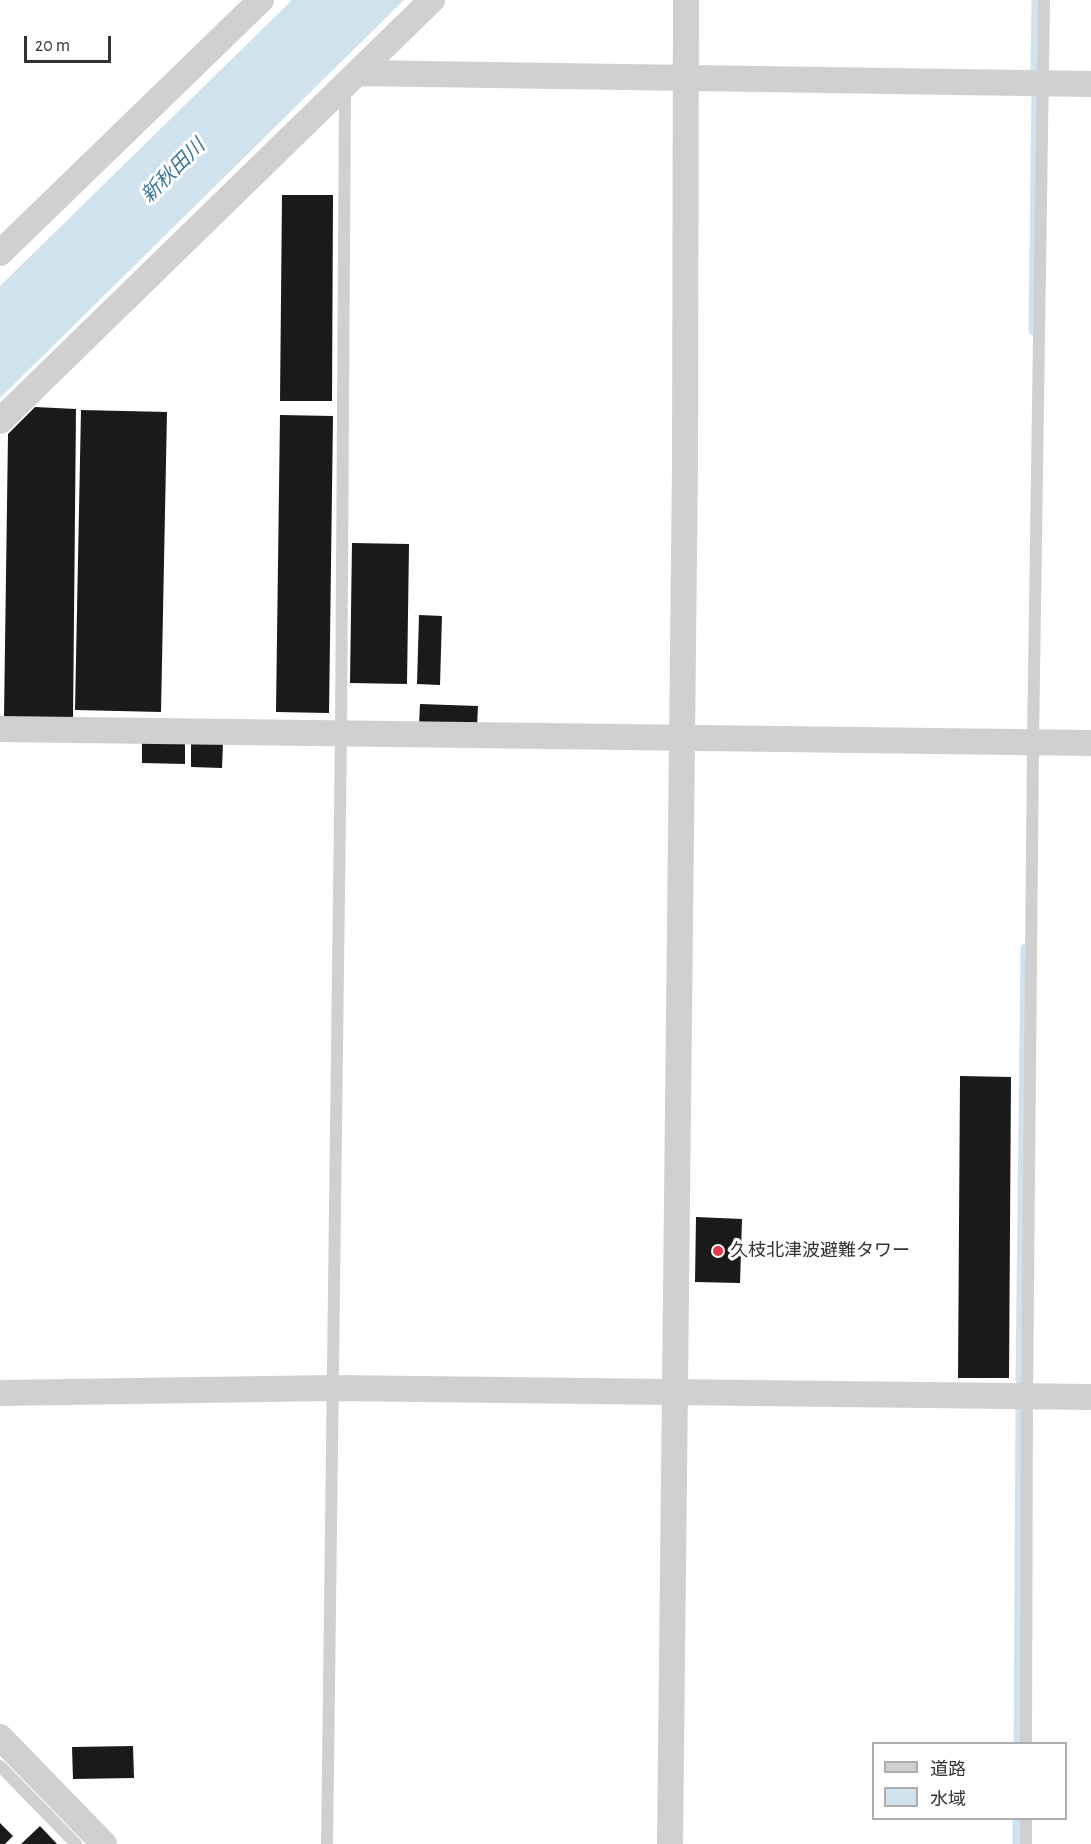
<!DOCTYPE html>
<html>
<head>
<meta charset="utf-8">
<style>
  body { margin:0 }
  #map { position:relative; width:1091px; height:1844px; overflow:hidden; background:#fff; font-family:"Alegreya Sans","Noto Sans JP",sans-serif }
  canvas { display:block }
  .legend { position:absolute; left:872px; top:1742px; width:195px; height:78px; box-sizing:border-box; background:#fff; border:2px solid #adadad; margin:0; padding:8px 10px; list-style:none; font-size:18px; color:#333 }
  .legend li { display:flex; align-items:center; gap:12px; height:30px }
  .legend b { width:30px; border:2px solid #adadad }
  .scale { position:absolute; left:24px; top:36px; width:87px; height:27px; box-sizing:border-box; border:3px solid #333; border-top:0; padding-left:8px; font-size:18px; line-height:21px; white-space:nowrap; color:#333; -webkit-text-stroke:4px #fff; paint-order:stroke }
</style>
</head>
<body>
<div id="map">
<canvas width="1091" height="1844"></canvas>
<ul class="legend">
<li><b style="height:8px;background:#d0d0d0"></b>道路</li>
<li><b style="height:16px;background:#cfe2ee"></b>水域</li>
</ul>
<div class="scale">20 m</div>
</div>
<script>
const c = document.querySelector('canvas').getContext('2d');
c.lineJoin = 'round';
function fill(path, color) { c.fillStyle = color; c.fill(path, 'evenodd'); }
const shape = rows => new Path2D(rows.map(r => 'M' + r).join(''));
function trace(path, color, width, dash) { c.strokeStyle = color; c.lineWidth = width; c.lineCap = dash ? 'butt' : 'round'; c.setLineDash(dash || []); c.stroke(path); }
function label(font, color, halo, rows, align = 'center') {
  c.font = font + ' "Alegreya Sans","Noto Sans JP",sans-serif'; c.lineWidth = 6; c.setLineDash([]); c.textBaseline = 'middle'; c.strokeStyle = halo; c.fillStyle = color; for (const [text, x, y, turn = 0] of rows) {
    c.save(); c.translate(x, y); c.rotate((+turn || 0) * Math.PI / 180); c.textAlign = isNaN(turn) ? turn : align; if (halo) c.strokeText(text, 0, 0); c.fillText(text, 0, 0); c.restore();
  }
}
const water = shape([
  [292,0,404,0,0,398,0,286]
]);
const stream = shape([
  [1035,70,1036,0],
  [1033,331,1036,91],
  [1020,1380,1025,948],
  [1018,1744,1020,1408],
  [1017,1844,1017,1818]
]);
const building = shape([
  [282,195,333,195,332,401,280,401],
  [35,407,76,409,73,719,4,717,8,434],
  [81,410,167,412,161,712,75,710],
  [280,415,333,416,329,713,276,712],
  [352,543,409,544,407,684,350,683],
  [419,615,442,616,440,685,417,684],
  [420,704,478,706,477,727,419,725],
  [191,742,223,743,222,768,191,767],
  [142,743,185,744,185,764,142,763],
  [960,1076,1011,1077,1009,1378,958,1378],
  [696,1217,742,1219,740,1283,695,1282],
  [133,1746,134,1778,73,1779,72,1747],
  [0,1823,13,1836,5,1844,0,1844],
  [40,1826,57,1844,21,1844]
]);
const service = shape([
  [1026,1744,1027,1397,1033,742,1044,0],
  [0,1766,76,1844],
  [327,1844,341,733,345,87],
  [1026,1844,1026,1818]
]);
const minor = shape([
  [358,73,1091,84],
  [0,253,261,0],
  [0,421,432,0],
  [0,729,1091,743],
  [0,1393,334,1388,1091,1397],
  [0,1737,104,1844],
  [670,1844,685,464,686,0]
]);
const markers = [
  [718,1251,6,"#e63946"]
];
const poiNames = [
  ["久枝北津波避難タワー",730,1251]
];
const waterNames = [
  ["新秋田川",173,171,-45]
];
fill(water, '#cfe2ee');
trace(stream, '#cfe2ee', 9);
fill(building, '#1a1a1a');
trace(service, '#d0d0d0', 12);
trace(minor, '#d0d0d0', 26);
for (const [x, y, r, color] of markers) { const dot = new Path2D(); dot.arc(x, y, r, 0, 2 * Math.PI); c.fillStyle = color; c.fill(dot); trace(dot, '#fff', 2); }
label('18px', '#333', '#fff', poiNames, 'left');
label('italic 20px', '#3f7597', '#fff', waterNames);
</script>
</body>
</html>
